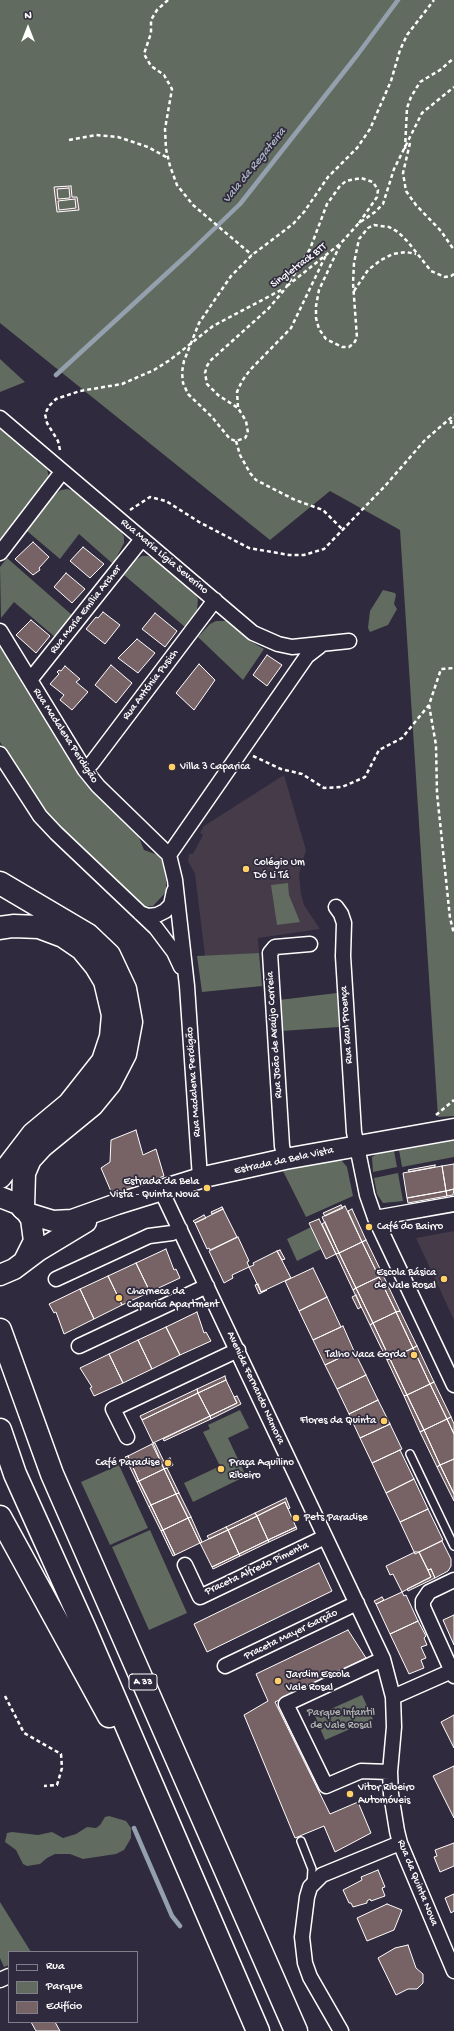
<!DOCTYPE html>
<html>
<head>
<meta charset="utf-8">
<style>
  body { margin:0 }
  #map { position:relative; width:454px; height:2031px; overflow:hidden; background:#2f2a3d; font-family:"Gochi Hand",sans-serif }
  canvas { display:block }
  .legend { position:absolute; left:8px; top:1951px; width:130px; height:72px; box-sizing:border-box; background:#2f2a3d; border:1px solid #827f8b; margin:0; padding:5px 7px; list-style:none; font-size:12px; color:#fff }
  .legend li { display:flex; align-items:center; gap:8px; height:20px }
  .legend b { width:20px; border:1px solid #827f8b }
  .north { position:absolute; left:8px; top:8px; width:40px; height:40px; -webkit-text-stroke:3px #2f2a3d; paint-order:stroke; rotate:0deg; font-size:11px; font-weight:700; line-height:16px; text-align:center; color:#fff }
  .north::after { content:''; display:block; margin:auto; width:14px; height:18px; background:#fff; clip-path:polygon(50% 0,100% 100%,50% 72%,0 100%) }
</style>
</head>
<body>
<div id="map">
<canvas width="454" height="2031"></canvas>
<ul class="legend">
<li><b style="height:5px;background:#2f2a3d"></b>Rua</li>
<li><b style="height:11px;background:#616b5f"></b>Parque</li>
<li><b style="height:11px;background:#776265"></b>Edifício</li>
</ul>
<div class="north">N</div>
</div>
<script>
const c = document.querySelector('canvas').getContext('2d');
c.lineJoin = 'round';
function fill(path, color) { c.fillStyle = color; c.fill(path, 'evenodd'); }
const shape = rows => new Path2D(rows.map(r => 'M' + r).join(''));
function trace(path, color, width, dash) { c.strokeStyle = color; c.lineWidth = width; c.lineCap = dash ? 'butt' : 'round'; c.setLineDash(dash || []); c.stroke(path); }
function label(font, color, halo, rows, align = 'center') {
  c.font = font + ' "Gochi Hand",sans-serif'; c.lineWidth = 3.5; c.setLineDash([]); c.textBaseline = 'middle'; c.strokeStyle = halo; c.fillStyle = color; for (const [text, x, y, turn = 0] of rows) {
    c.save(); c.translate(x, y); c.rotate((+turn || 0) * Math.PI / 180); c.textAlign = isNaN(turn) ? turn : align; if (halo) c.strokeText(text, 0, 0); c.fillText(text, 0, 0); c.restore();
  }
}
const built = shape([
  [284,775,306,850,299,874,301,894,304,905,320,929,258,938,259,953,205,956,195,874,188,861,189,854,193,854,203,835,200,833,204,826],
  [454,1231,454,1320,416,1238]
]);
const green = shape([
  [0,0,454,0,454,1116,438,1117,400,530,330,491,270,540,0,323],
  [0,359,25,382,0,392],
  [0,424,46,464,49,478,0,543],
  [67,489,75,491,121,531,124,537,124,543,113,564,79,534,60,559,27,531,54,495,61,490],
  [142,556,148,556,154,559,194,593,198,599,197,611,185,627,124,575,137,559],
  [7,558,72,615,55,637,14,602,1,618,0,567],
  [383,590,395,593,396,595,394,604,397,609,388,625,370,632,368,628,370,611],
  [216,621,227,621,250,641,264,649,243,680,198,637,210,624],
  [0,643,136,830,144,850,158,855,162,861,166,880,166,892,153,906,143,907,64,833,30,793,0,742],
  [288,883,289,895,300,922,277,925,271,885],
  [259,953,262,986,202,992,197,956],
  [337,993,339,1027,281,1031,279,1000],
  [454,1140,454,1157,402,1167,399,1150],
  [394,1151,397,1167,373,1172,372,1157,377,1154],
  [336,1160,342,1161,347,1167,353,1196,306,1217,283,1171],
  [398,1173,403,1201,383,1203,377,1194,374,1178],
  [311,1227,321,1249,297,1261,287,1239],
  [240,1410,249,1428,228,1438,246,1476,193,1502,184,1483,220,1466,203,1432,210,1429,208,1425],
  [119,1465,148,1528,110,1545,81,1482],
  [150,1530,187,1613,149,1630,112,1547],
  [362,1695,373,1719,325,1740,315,1716],
  [109,1816,126,1821,131,1828,131,1838,124,1850,116,1854,83,1859,70,1854,55,1854,47,1858,40,1864,27,1866,23,1864,16,1850,5,1842,7,1833,12,1832,38,1835,52,1832,63,1838,76,1834,87,1827,96,1828,100,1825,105,1817],
  [0,1902,31,1952,9,1952,9,1965,4,1967,0,1958]
]);
const stream = shape([
  [56,375,189,253,240,204,358,54,398,0],
  [134,1828,172,1916,180,1926]
]);
const building = shape([
  [71,186,72,197,77,197,79,210,57,212,54,187,71,186],
  [69,188,70,198,58,199,57,189,69,188],
  [75,199,76,208,59,210,58,201,75,199],
  [33,542,49,557,39,568,40,570,33,575,15,559,33,542],
  [83,547,104,564,90,578,70,561,83,547],
  [66,573,85,589,72,603,54,587,66,573],
  [103,612,120,625,105,644,86,629,96,617,98,618,103,612],
  [155,613,177,631,165,647,142,629,155,613],
  [31,620,50,636,36,653,16,635,31,620],
  [137,639,155,653,138,673,118,658,137,639],
  [267,655,282,665,267,686,253,675,267,655],
  [199,664,215,680,194,710,176,693,199,664],
  [111,665,132,683,116,703,95,685,111,665],
  [65,666,80,679,76,682,88,692,72,710,60,700,64,695,50,684,59,674,57,672,59,670,61,671,65,666],
  [136,1130,143,1155,156,1149,164,1176,113,1196,101,1168,110,1162,111,1140,136,1130],
  [454,1164,454,1189,446,1191,442,1166,454,1164],
  [435,1165,435,1167,409,1172,408,1170,435,1165],
  [442,1166,446,1191,407,1198,403,1173,442,1166],
  [454,1189,453,1195,447,1196,446,1191,454,1189],
  [446,1191,447,1196,408,1203,407,1198,446,1191],
  [341,1205,343,1208,325,1216,323,1213,341,1205],
  [345,1206,362,1242,339,1253,322,1217,345,1206],
  [222,1207,223,1209,212,1214,211,1212,222,1207],
  [223,1209,237,1237,210,1250,209,1248,207,1249,195,1223,223,1209],
  [352,1209,366,1240,362,1242,348,1211,352,1209],
  [204,1215,206,1218,195,1223,193,1221,204,1215],
  [319,1219,336,1254,326,1259,309,1223,319,1219],
  [325,1222,339,1253,336,1254,322,1224,325,1222],
  [238,1237,249,1261,247,1262,249,1267,232,1275,233,1278,224,1283,209,1251,238,1237],
  [366,1240,383,1275,379,1277,362,1242,366,1240],
  [362,1242,379,1277,356,1288,339,1253,362,1242],
  [166,1249,174,1270,176,1269,180,1278,150,1292,136,1263,166,1249],
  [280,1250,285,1259,282,1260,277,1251,280,1250],
  [277,1251,291,1278,261,1292,249,1267,254,1265,253,1263,277,1251],
  [339,1253,356,1288,353,1290,336,1254,339,1253],
  [136,1263,150,1292,122,1305,108,1276,136,1263],
  [313,1268,327,1297,299,1311,285,1281,313,1268],
  [383,1275,400,1311,396,1312,379,1277,383,1275],
  [108,1276,122,1305,94,1319,80,1289,108,1276],
  [379,1277,396,1312,373,1323,356,1288,379,1277],
  [258,1284,261,1292,267,1290,259,1294,255,1285,258,1284],
  [356,1288,373,1323,370,1325,353,1290,356,1288],
  [80,1289,94,1319,64,1334,56,1312,54,1313,49,1304,80,1289],
  [356,1295,361,1307,358,1309,352,1297,356,1295],
  [327,1297,341,1327,313,1340,299,1311,327,1297],
  [400,1311,417,1346,413,1348,396,1312,400,1311],
  [197,1312,204,1333,206,1332,211,1341,180,1355,166,1327,197,1312],
  [396,1312,413,1348,390,1359,373,1323,396,1312],
  [373,1323,390,1359,387,1360,370,1325,373,1323],
  [343,1326,354,1351,325,1365,313,1340,343,1326],
  [166,1327,180,1355,152,1369,138,1340,166,1327],
  [138,1340,152,1369,123,1383,109,1354,138,1340],
  [417,1346,434,1382,430,1384,413,1348,417,1346],
  [413,1348,430,1384,407,1395,390,1359,413,1348],
  [354,1351,366,1375,337,1389,325,1365,354,1351],
  [109,1354,123,1383,94,1396,90,1388,92,1387,80,1368,109,1354],
  [390,1359,407,1395,404,1396,387,1360,390,1359],
  [366,1375,378,1400,349,1414,337,1389,366,1375],
  [225,1376,226,1380,198,1393,197,1389,225,1376],
  [226,1380,237,1403,210,1416,198,1393,226,1380],
  [434,1382,451,1417,447,1419,430,1384,434,1382],
  [430,1384,447,1419,424,1430,407,1395,430,1384],
  [197,1389,198,1393,142,1420,140,1416,197,1389],
  [198,1393,210,1416,153,1443,142,1420,198,1393],
  [407,1395,424,1430,420,1432,404,1396,407,1395],
  [237,1396,241,1404,211,1419,210,1416,237,1403,234,1397,237,1396],
  [378,1400,390,1424,360,1438,349,1414,378,1400],
  [210,1416,211,1419,164,1441,163,1439,210,1416],
  [451,1417,454,1424,454,1434,447,1419,451,1417],
  [447,1419,454,1434,454,1459,440,1465,424,1430,447,1419],
  [390,1424,402,1449,372,1463,360,1438,390,1424],
  [424,1430,440,1465,437,1467,420,1432,424,1430],
  [153,1443,155,1443,167,1468,164,1469,153,1443],
  [152,1444,164,1469,139,1481,128,1456,152,1444],
  [400,1450,414,1479,386,1493,372,1463,400,1450],
  [128,1456,139,1481,137,1482,125,1457,128,1456],
  [170,1458,173,1465,167,1468,164,1461,170,1458],
  [454,1459,454,1494,440,1465,454,1459],
  [440,1465,454,1494,454,1501,437,1467,440,1465],
  [167,1468,179,1493,176,1494,164,1469,167,1468],
  [164,1469,176,1494,151,1505,139,1481,164,1469],
  [414,1479,428,1509,400,1522,386,1493,414,1479],
  [139,1481,151,1505,149,1507,137,1482,139,1481],
  [179,1493,191,1517,188,1518,176,1494,179,1493],
  [176,1494,188,1518,163,1530,151,1505,176,1494],
  [286,1498,290,1508,288,1509,285,1502,257,1516,255,1513,286,1498],
  [285,1502,296,1527,268,1540,257,1516,285,1502],
  [151,1505,163,1530,161,1531,149,1507,151,1505],
  [428,1509,443,1540,415,1554,400,1522,428,1509],
  [255,1513,257,1516,228,1530,226,1527,255,1513],
  [257,1516,268,1540,239,1554,228,1530,257,1516],
  [191,1517,202,1542,200,1543,188,1518,191,1517],
  [188,1518,200,1543,175,1555,163,1530,188,1518],
  [226,1527,228,1530,209,1539,207,1536,226,1527],
  [296,1527,297,1529,269,1542,268,1540,296,1527],
  [163,1530,175,1555,173,1556,161,1531,163,1530],
  [228,1530,239,1554,212,1567,200,1543,228,1530],
  [268,1540,269,1542,240,1556,239,1554,268,1540],
  [442,1541,451,1559,451,1566,448,1571,435,1578,431,1569,428,1570,419,1552,442,1541],
  [415,1552,419,1552,431,1577,402,1592,393,1574,390,1575,386,1566,415,1552],
  [239,1554,240,1556,213,1569,212,1567,239,1554],
  [319,1563,332,1591,207,1652,194,1624,319,1563],
  [431,1569,435,1578,408,1591,407,1589,431,1577,428,1570,431,1569],
  [402,1592,404,1596,406,1595,418,1621,390,1634,376,1604,402,1592],
  [382,1597,384,1600,376,1604,374,1601,382,1597],
  [454,1615,454,1645,443,1620,454,1615],
  [418,1621,426,1636,424,1638,427,1645,421,1647,426,1658,421,1660,424,1668,409,1674,390,1634,418,1621],
  [348,1630,366,1658,275,1702,330,1814,358,1802,371,1833,335,1852,324,1826,295,1838,244,1715,268,1701,256,1674,348,1630],
  [454,1715,454,1748,441,1722,454,1715],
  [454,1766,454,1818,433,1776,454,1766],
  [454,1843,454,1866,440,1872,434,1857,437,1856,435,1850,454,1843],
  [378,1870,385,1887,382,1888,385,1896,371,1901,370,1899,367,1901,367,1903,353,1907,351,1903,349,1903,343,1890,362,1880,361,1877,378,1870],
  [454,1894,454,1911,451,1913,445,1898,454,1894],
  [387,1904,402,1910,394,1930,367,1941,357,1918,387,1904],
  [408,1945,416,1968,423,1974,423,1983,417,1989,408,1989,396,1995,378,1958,395,1948,408,1945],
  [31,2022,55,2022,60,2031,36,2031,31,2022]
]);
const path = shape([
  [168,0,157,10,151,20,151,33,144,54,151,66,164,75,172,89,165,129,166,149,170,166,177,185,193,205,252,255],
  [69,140,96,135,118,137,148,147,168,158],
  [410,143,403,173,406,191,416,205,441,231,454,250],
  [405,149,407,108,411,97,420,82,440,70,454,58],
  [359,223,377,197,378,190,373,182,361,178,346,181,340,186,327,204,310,249,285,289,269,308,210,361,207,366,205,373,207,384,218,395,238,408,246,421,248,433,245,438,236,441,230,439,212,417,188,394,183,383,182,372,184,361,199,323,231,276,252,255,293,224,304,212,328,177,357,148,370,129,391,81,400,50,407,35,434,0],
  [340,245,319,290,316,306,316,318,319,329,326,339,342,347,349,347,354,343,357,338,353,283,354,263,359,239,368,228,374,225,389,227,398,232,408,242,431,271,445,277,451,276,454,274],
  [287,286,341,243,359,223,375,212,383,204,394,169,422,113,454,87],
  [354,291,368,270,381,260,393,254,406,252,416,254],
  [238,407,237,392,242,381,250,370,291,328,326,255],
  [451,420,451,424,454,428],
  [236,441,240,455,250,473,256,480,295,500,323,510,342,529],
  [60,450,58,441,47,423,45,414,49,406,56,399,80,391,122,384,154,370,170,360,213,326,283,289],
  [130,510,150,497,166,501,199,522,249,548,289,555,304,555,324,549,385,486,425,440,454,415],
  [429,705,436,745,437,793,450,918,454,934],
  [253,756,281,769,302,774,324,788,342,787,365,777,379,750,402,738,429,705,441,669,454,668],
  [436,1115,454,1100],
  [5,1696,24,1733,61,1754,62,1768,57,1785,44,1786]
]);
const lane = shape([
  [410,1454,454,1546],
  [301,1841,312,1869,311,1885]
]);
const street = shape([
  [0,418,253,633,278,644,292,647,349,641],
  [0,553,62,472],
  [0,631,85,770,98,786,169,855,175,880,187,986,200,1178],
  [30,680,142,539],
  [0,754,40,816,56,833,156,928,174,952,181,967],
  [85,770,92,763,215,600],
  [169,855,300,666,307,656,320,646],
  [336,907,341,914,344,923,343,956,354,1132,367,1195,375,1218,454,1385],
  [140,913,148,916,157,915,165,911,171,905,174,891],
  [285,1159,282,1146,270,953,275,947,310,944],
  [161,1190,383,1659,393,1697,394,1727,390,1772,391,1794,397,1831,400,1843,454,1971],
  [375,1218,454,1204],
  [56,1279,149,1236,172,1233,180,1229],
  [79,1346,207,1286],
  [127,1437,113,1409,238,1350],
  [185,1565,200,1597,325,1537],
  [454,1580,429,1592,423,1601,423,1607,454,1676],
  [383,1659,286,1704,326,1786,361,1771,390,1772],
  [225,1666,357,1603],
  [393,1697,454,1670],
  [0,1980,9,1976],
  [341,2031,310,1977,305,1963,302,1937,307,1897,310,1887,322,1875,400,1843]
]);
const secondary = shape([
  [0,1197,18,1204,27,1213,31,1219,34,1241,24,1261],
  [27,1213,53,1221,72,1220,117,1204,204,1177,285,1159,454,1129],
  [0,1275,14,1269,38,1251,86,1222]
]);
const highway = shape([
  [0,883,88,935,109,955,125,989,131,1022,125,1054,110,1083,92,1105,42,1146,30,1159,24,1173,23,1208],
  [0,928,13,926,39,927,63,936,82,949,96,966,105,981,113,1015,111,1037,103,1061,69,1104,33,1134,0,1177],
  [0,1330,52,1474,296,2031],
  [0,1430,15,1474,84,1627,258,2031],
  [0,1517,109,1716]
]);
const markers = [
  [172,767,4,"#ffd166"],
  [246,869,4,"#ffd166"],
  [207,1188,4,"#ffd166"],
  [369,1227,4,"#ffd166"],
  [444,1279,4,"#ffd166"],
  [119,1298,4,"#ffd166"],
  [414,1355,4,"#ffd166"],
  [384,1421,4,"#ffd166"],
  [168,1463,4,"#ffd166"],
  [221,1469,4,"#ffd166"],
  [296,1518,4,"#ffd166"],
  [278,1681,4,"#ffd166"],
  [350,1794,4,"#ffd166"]
];
const shields = [
  [143,1682,28]
];
const shieldNames = [
  ["A 33",143,1682]
];
const streetNames = [
  ["Singletrack BTT",299,266,-37],
  ["Rua Maria Lígia Severino",164,557,40],
  ["Rua Maria Emília Archer",86,610,-52],
  ["Rua Antónia Pusich",151,685,-53],
  ["Rua Madalena Perdigão",65,736,57],
  ["Rua Raul Proença",347,1025,-94],
  ["Rua João de Araújo Correia",275,1035,-94],
  ["Rua Madalena Perdigão",194,1082,-94],
  ["Estrada da Bela Vista",284,1161,-12],
  ["Avenida Fernando Namora",255,1388,65],
  ["Praceta Alfredo Pimenta",257,1569,-25],
  ["Praceta Mayer Garção",291,1635,-26],
  ["Rua da Quinta Nova",417,1883,68]
];
const poiNames = [
  ["Villa 3 Caparica",180,767],
  ["Colégio Um",254,863],
  ["Dó Li Tá",254,876],
  ["Estrada da Bela",199,1182,"right"],
  ["Vista - Quinta Nova",199,1195,"right"],
  ["Café do Bairro",377,1227],
  ["Escola Básica",436,1273,"right"],
  ["de Vale Rosal",436,1286,"right"],
  ["Charneca da",127,1292],
  ["Caparica Apartment",127,1305],
  ["Talho Vaca Gorda",406,1355,"right"],
  ["Flores da Quinta",376,1421,"right"],
  ["Café Paradise",160,1463,"right"],
  ["Praça Aquilino",229,1463],
  ["Ribeiro",229,1476],
  ["Pets Paradise",304,1518],
  ["Jardim Escola",286,1675],
  ["Vale Rosal",286,1688],
  ["Vitor Ribeiro",358,1788],
  ["Automóveis",358,1801]
];
const parkNames = [
  ["Parque Infantil",341,1713],
  ["de Vale Rosal",341,1726]
];
const waterNames = [
  ["Vala da Regateira",255,166,-51]
];
fill(built, '#453b49');
fill(green, '#616b5f');
trace(stream, '#94a0ad', 4.5);
fill(building, '#776265');
trace(building, '#fff', 1);
trace(lane, '#fff', 10);
trace(street, '#fff', 17);
trace(secondary, '#fff', 23);
trace(highway, '#fff', 25);
trace(path, '#fff', 2.5, [4, 3]);
trace(lane, '#2f2a3d', 7);
trace(street, '#2f2a3d', 14);
trace(secondary, '#2f2a3d', 20);
trace(highway, '#2f2a3d', 22);
for (const [x, y, r, color] of markers) { const dot = new Path2D(); dot.arc(x, y, r, 0, 2 * Math.PI); c.fillStyle = color; c.fill(dot); trace(dot, '#2f2a3d', 1.5); }
for (const [x, y, w] of shields) { const box = new Path2D(); box.roundRect(x - w / 2, y - 8, w, 16, 3); c.fillStyle = '#2f2a3d'; c.fill(box); trace(box, '#fff', 1); }
label('bold 10px', '#fff', null, shieldNames);
label('11px', '#fff', '#2f2a3d', streetNames);
label('11px', '#fff', '#2f2a3d', poiNames, 'left');
label('11px', '#b0b5af', '#2f2a3d', parkNames);
label('italic 12px', '#aeb7c2', '#2f2a3d', waterNames);
</script>
</body>
</html>
